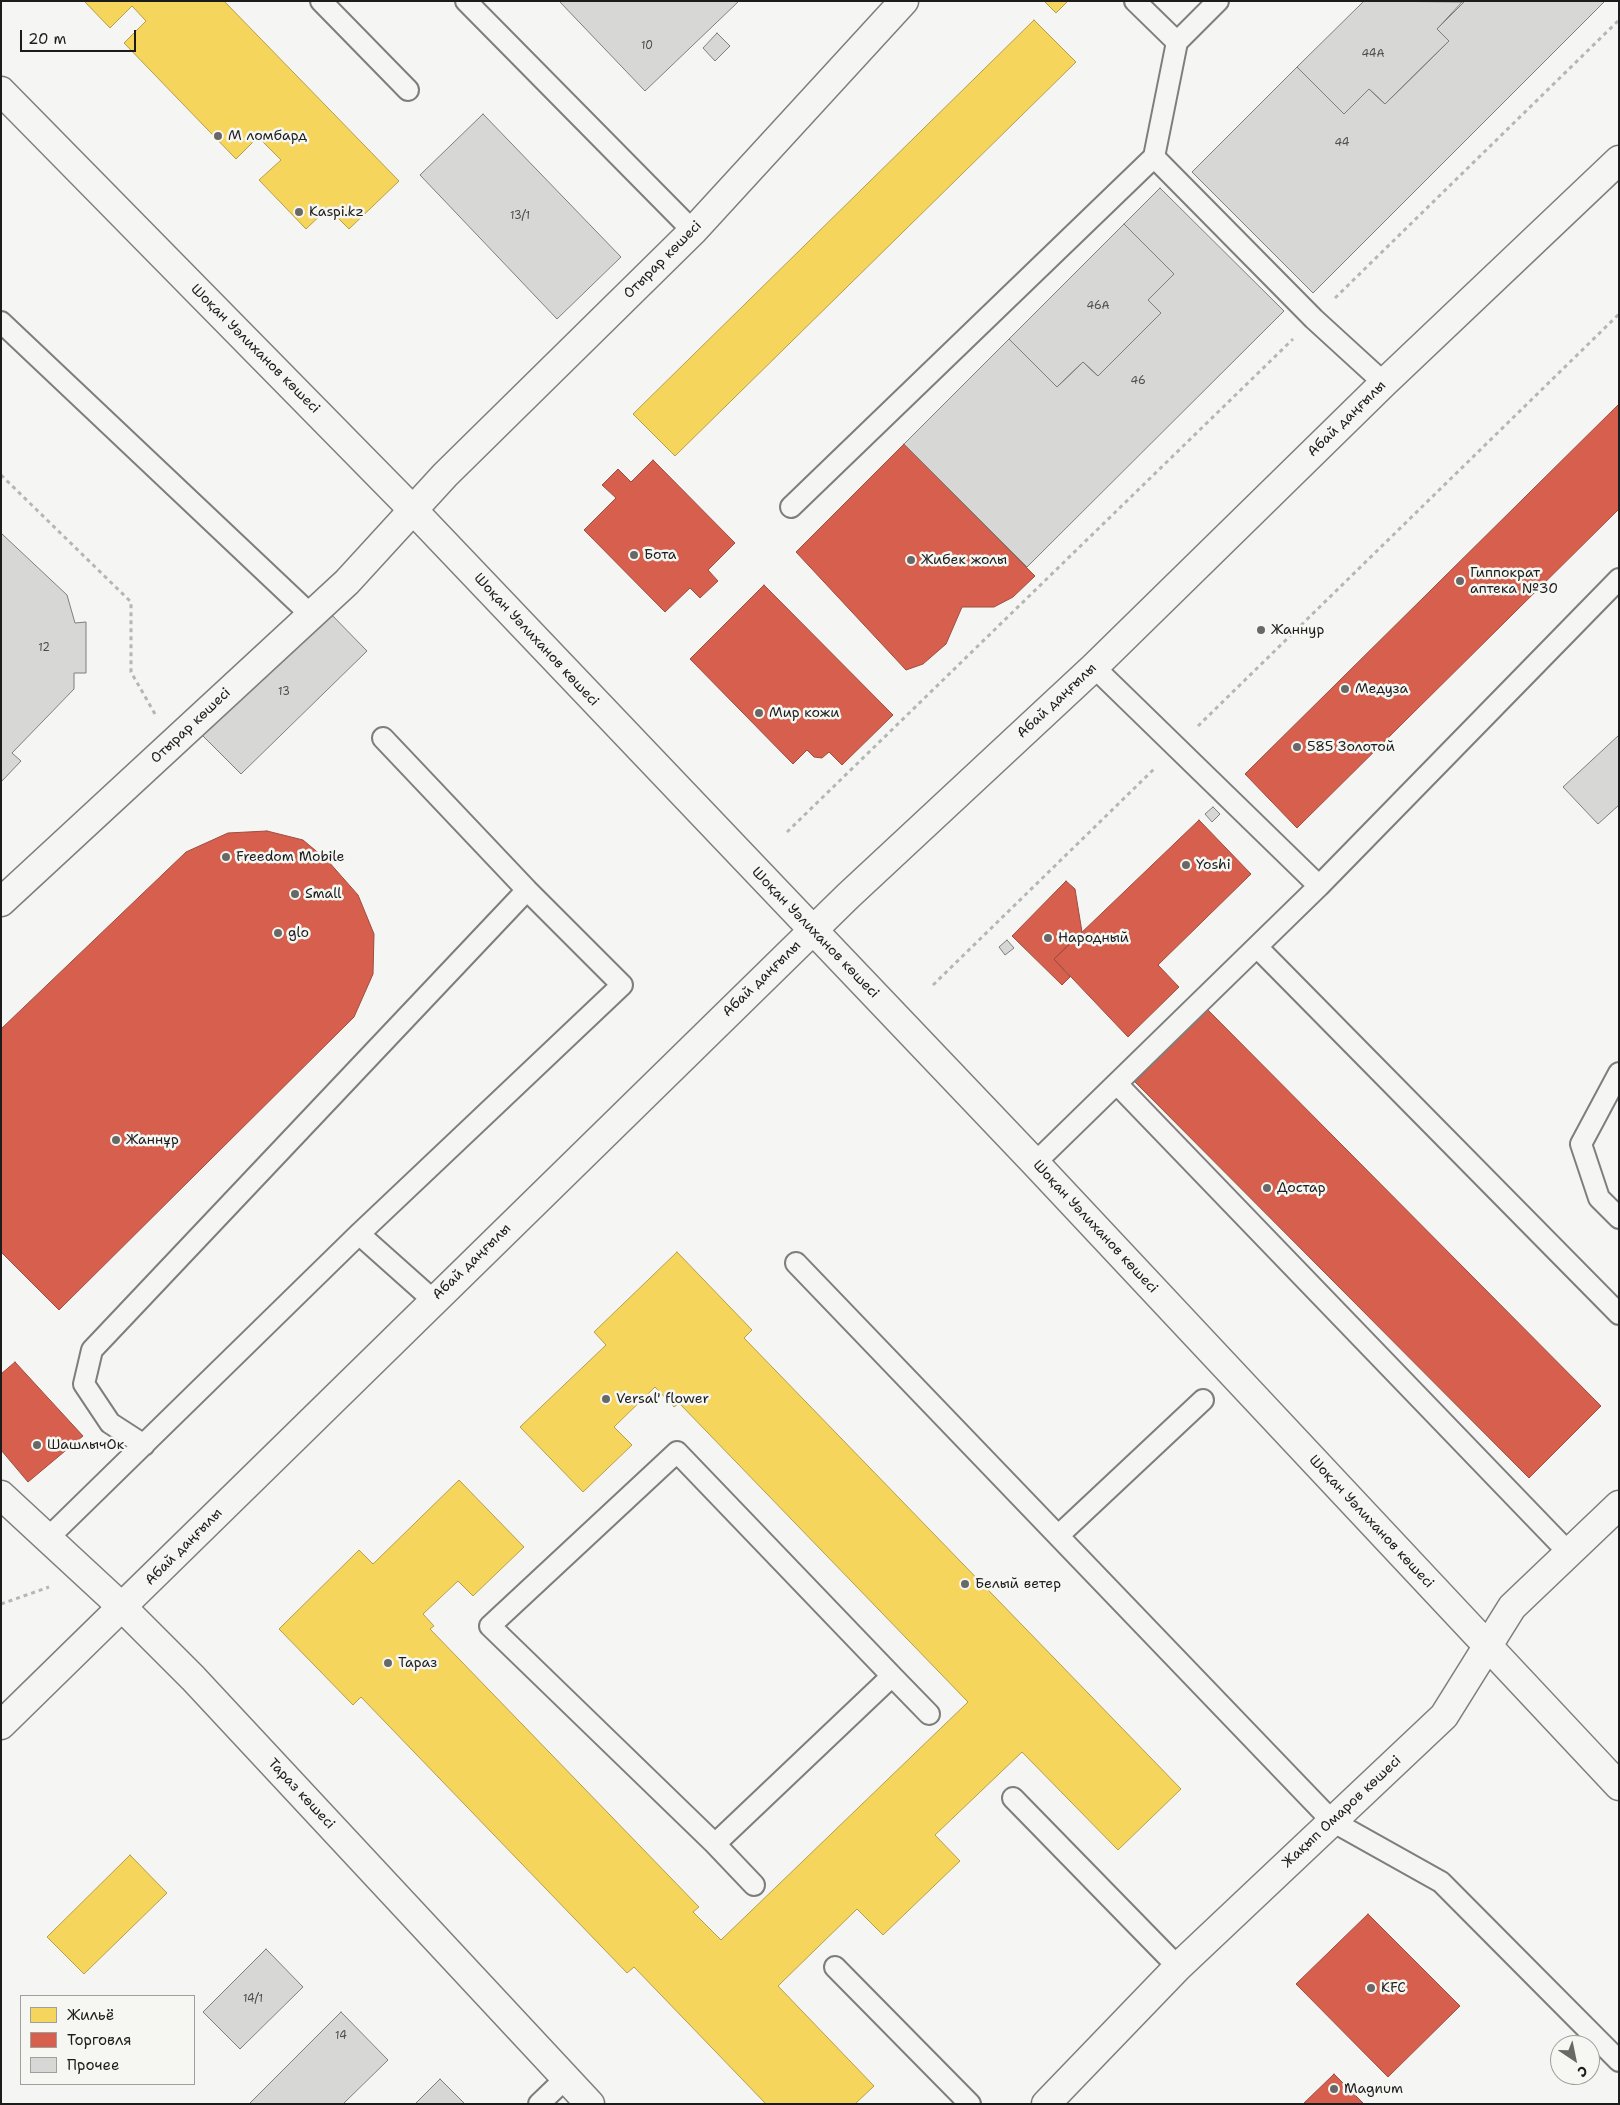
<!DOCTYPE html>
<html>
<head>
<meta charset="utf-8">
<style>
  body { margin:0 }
  #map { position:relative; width:1620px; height:2105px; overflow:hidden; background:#f5f5f3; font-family:"Shantell Sans",sans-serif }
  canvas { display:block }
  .frame { position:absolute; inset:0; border:2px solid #1c1c1c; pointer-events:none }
  .legend { position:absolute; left:20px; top:1995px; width:175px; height:90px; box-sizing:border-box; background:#f6f6f2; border:1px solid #9f9f9c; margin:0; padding:6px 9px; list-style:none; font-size:15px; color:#1c1c1c }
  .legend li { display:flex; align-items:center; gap:10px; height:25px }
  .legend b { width:25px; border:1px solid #9f9f9c }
  .north { position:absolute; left:1550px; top:2035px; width:50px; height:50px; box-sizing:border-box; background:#f6f6f2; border:1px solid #9f9f9c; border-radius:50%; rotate:146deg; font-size:14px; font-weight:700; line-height:20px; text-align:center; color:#1c1c1c }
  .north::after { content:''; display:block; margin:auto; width:18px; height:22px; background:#686867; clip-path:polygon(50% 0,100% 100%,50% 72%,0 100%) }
  .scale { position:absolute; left:20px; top:30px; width:116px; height:22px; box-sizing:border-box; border:2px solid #1c1c1c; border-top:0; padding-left:6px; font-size:15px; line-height:18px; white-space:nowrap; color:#1c1c1c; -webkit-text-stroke:4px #f6f6f2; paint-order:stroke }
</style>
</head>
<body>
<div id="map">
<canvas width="1620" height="2105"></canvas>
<div class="frame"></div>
<ul class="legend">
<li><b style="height:14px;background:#f6d55c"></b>Жильё</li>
<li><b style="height:14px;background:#d6604d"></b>Торговля</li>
<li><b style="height:14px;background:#d7d7d6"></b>Прочее</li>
</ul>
<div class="north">С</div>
<div class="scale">20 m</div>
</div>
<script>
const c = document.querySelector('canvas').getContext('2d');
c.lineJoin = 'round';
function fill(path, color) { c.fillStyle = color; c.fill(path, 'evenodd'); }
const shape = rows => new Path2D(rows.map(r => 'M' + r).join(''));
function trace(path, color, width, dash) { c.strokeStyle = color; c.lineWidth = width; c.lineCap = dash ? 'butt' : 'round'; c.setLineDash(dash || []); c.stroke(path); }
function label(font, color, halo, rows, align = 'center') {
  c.font = font + ' "Shantell Sans",sans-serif'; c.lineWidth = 5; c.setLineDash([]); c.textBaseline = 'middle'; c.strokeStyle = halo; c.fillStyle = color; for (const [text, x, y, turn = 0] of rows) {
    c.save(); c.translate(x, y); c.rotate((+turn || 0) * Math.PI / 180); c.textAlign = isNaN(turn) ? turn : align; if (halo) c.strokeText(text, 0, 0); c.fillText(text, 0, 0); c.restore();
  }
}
const homes = shape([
  [84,1,224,1,399,181,349,229,328,208,306,229,259,180,281,160,258,137,236,159,124,43,146,21,132,6,110,28,84,1],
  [1044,1,1068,1,1056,13,1044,1],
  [1034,20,1076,62,675,456,633,414,1034,20],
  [677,1252,752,1330,744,1338,1181,1789,1118,1850,1022,1752,935,1835,960,1861,883,1935,857,1909,778,1986,874,2086,855,2104,766,2104,634,1967,627,1973,361,1697,353,1705,279,1629,359,1550,373,1564,459,1480,524,1547,473,1596,458,1581,423,1614,434,1626,430,1629,699,1907,693,1912,721,1940,968,1702,679,1403,674,1407,655,1387,614,1427,632,1445,583,1492,520,1427,606,1345,594,1332,677,1252],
  [130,1855,167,1893,84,1974,47,1937,130,1855]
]);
const shops = shape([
  [1619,404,1619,509,1297,828,1245,774,1619,404],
  [904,444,1035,576,1013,597,994,607,962,607,946,644,923,664,906,670,796,552,904,444],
  [653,460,735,543,708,570,718,581,700,598,690,588,665,612,584,530,616,498,602,485,618,469,631,482,653,460],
  [764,585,893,715,842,765,829,752,822,758,814,757,807,750,793,764,690,659,764,585],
  [1199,820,1251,874,1158,965,1179,987,1128,1037,1054,959,1199,820],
  [267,831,303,840,328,861,358,895,374,934,373,974,354,1017,59,1310,1,1252,1,1029,186,852,228,833,267,831],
  [1066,881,1075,889,1082,932,1054,959,1070,977,1062,985,1012,936,1066,881],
  [1207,1009,1601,1406,1529,1478,1135,1082,1207,1009],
  [15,1362,83,1436,28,1482,1,1450,1,1374,15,1362],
  [1368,1914,1460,2006,1388,2077,1296,1984,1368,1914],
  [1334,2074,1364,2104,1303,2104,1334,2074]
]);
const building = shape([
  [559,1,739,1,645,91,559,1],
  [1364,1,1464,2,1437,29,1449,41,1385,104,1369,89,1344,114,1297,67,1364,1],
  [1463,1,1605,1,1313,293,1192,172,1297,67,1344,114,1369,89,1385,104,1449,41,1437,29,1463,1],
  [717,33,730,46,715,61,703,48,717,33],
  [483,114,621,257,557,319,420,175,483,114],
  [1160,188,1284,311,1027,567,904,444,1009,339,1057,387,1083,362,1098,376,1161,313,1148,300,1174,274,1124,224,1160,188],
  [1124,224,1174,274,1148,300,1161,313,1098,376,1083,362,1057,387,1009,339,1124,224],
  [1,533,67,595,75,623,86,622,86,673,74,673,74,689,12,753,21,761,1,782,1,533],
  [327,610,367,651,241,774,201,734,327,610],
  [1619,735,1619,805,1598,824,1563,787,1619,735],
  [1213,807,1220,814,1212,822,1205,814,1213,807],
  [1007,940,1014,948,1005,955,999,947,1007,940],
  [266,1949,303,1987,240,2049,203,2012,266,1949],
  [341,2012,388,2060,343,2104,249,2104,341,2012],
  [440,2079,465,2104,415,2104,440,2079]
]);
const path = shape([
  [1335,298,1619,20],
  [1,475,131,602,131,672,155,714],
  [1198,726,1619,314],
  [787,832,1293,339],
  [933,985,1154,769],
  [1,1604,49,1587]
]);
const lane = shape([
  [321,1,408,90],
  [466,1,693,231],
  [1135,1,1177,42],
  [1154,157,1314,319,1384,383],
  [1,322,311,615],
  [791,507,1154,157,1177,42,1218,1],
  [1319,886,1619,579],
  [1257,947,1619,1314],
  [1619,1073,1581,1144,1599,1198,1619,1218],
  [1117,1084,1569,1553],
  [1035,1163,1319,886,1094,667],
  [359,1234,433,1300],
  [796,1263,1332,1821,1441,1882,1619,2061],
  [144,1445,110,1423,84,1384,92,1350,527,890],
  [1059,1535,1203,1400],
  [48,1538,359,1234,622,985,527,890,383,738],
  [1013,1798,1178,1967],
  [715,1844,490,1626,677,1452,892,1676],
  [754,1885,715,1844,892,1676,929,1714],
  [835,1967,970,2104],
  [539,2104,565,2079]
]);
const street = shape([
  [1,902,347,582,445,475,693,231,904,1],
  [1,1495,123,1608,193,1678,590,2104],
  [1046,2104,1178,1967,1444,1716,1512,1607,1619,1505]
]);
const secondary = shape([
  [1,91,413,510,1035,1163,1619,1786],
  [1,1725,848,896,1094,667,1384,383,1619,160]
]);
const markers = [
  [218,136,5,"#686867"],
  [299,212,5,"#686867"],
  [634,555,5,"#686867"],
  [911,560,5,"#686867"],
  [1460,581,5,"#686867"],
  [1261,630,5,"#686867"],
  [1345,689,5,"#686867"],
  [759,713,5,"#686867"],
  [1297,747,5,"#686867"],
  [226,857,5,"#686867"],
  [1186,865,5,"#686867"],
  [295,894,5,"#686867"],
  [278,933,5,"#686867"],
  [1048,938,5,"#686867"],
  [116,1140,5,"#686867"],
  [1267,1188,5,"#686867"],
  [606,1399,5,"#686867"],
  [37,1445,5,"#686867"],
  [965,1584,5,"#686867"],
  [388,1663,5,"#686867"],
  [1371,1988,5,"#686867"],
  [1334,2089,5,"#686867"]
];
const numberNames = [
  ["10",647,46],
  ["44А",1373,54],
  ["44",1342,143],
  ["13/1",520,216],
  ["46А",1098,306],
  ["46",1138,381],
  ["12",44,648],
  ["13",284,692],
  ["14/1",253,1999],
  ["14",341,2036]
];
const poiNames = [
  ["М ломбард",228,136],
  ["Kaspi.kz",309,212],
  ["Бота",644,555],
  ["Жибек жолы",921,560],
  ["Гиппократ",1470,573],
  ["аптека №30",1470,589],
  ["Жаннур",1271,630],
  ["Медуза",1355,689],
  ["Мир кожи",769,713],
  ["585 Золотой",1307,747],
  ["Freedom Mobile",236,857],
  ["Yoshi",1196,865],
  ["Small",305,894],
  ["glo",288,933],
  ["Народный",1058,938],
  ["Жаннұр",126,1140],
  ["Достар",1277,1188],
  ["Versal' flower",616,1399],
  ["ШашлычОк",47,1445],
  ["Белый ветер",975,1584],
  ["Тараз",398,1663],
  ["KFC",1381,1988],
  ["Magnum",1344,2089]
];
const streetNames = [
  ["Отырар көшесі",663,260,-45],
  ["Шоқан Уәлиханов көшесі",255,349,45],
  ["Абай даңғылы",1347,419,-44],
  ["Шоқан Уәлиханов көшесі",536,640,47],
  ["Абай даңғылы",1057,701,-43],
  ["Отырар көшесі",191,726,-43],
  ["Шоқан Уәлиханов көшесі",815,933,46],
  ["Абай даңғылы",762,979,-44],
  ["Шоқан Уәлиханов көшесі",1095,1227,47],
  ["Абай даңғылы",472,1262,-44],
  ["Шоқан Уәлиханов көшесі",1371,1522,47],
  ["Абай даңғылы",184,1547,-45],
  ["Тараз көшесі",301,1794,47],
  ["Жақып Омаров көшесі",1342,1812,-43]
];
fill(homes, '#f6d55c');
trace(homes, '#b59e49', 1);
fill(shops, '#d6604d');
trace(shops, '#9e4c3e', 1);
fill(building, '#d7d7d6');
trace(building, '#7e7e7d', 1);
trace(lane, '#7e7e7d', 24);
trace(street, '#7e7e7d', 31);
trace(secondary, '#7e7e7d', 31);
trace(path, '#b6b6b5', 3, [4, 4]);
trace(lane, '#f5f5f3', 20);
trace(street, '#f5f5f3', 28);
trace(secondary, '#f5f5f3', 28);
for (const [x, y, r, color] of markers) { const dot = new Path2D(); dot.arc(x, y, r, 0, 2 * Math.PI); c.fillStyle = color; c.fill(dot); trace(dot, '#f6f6f2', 2); }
label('11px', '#4b4b4a', null, numberNames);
label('14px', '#1c1c1c', '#f6f6f2', poiNames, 'left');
label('14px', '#1c1c1c', '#f6f6f2', streetNames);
</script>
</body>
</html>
